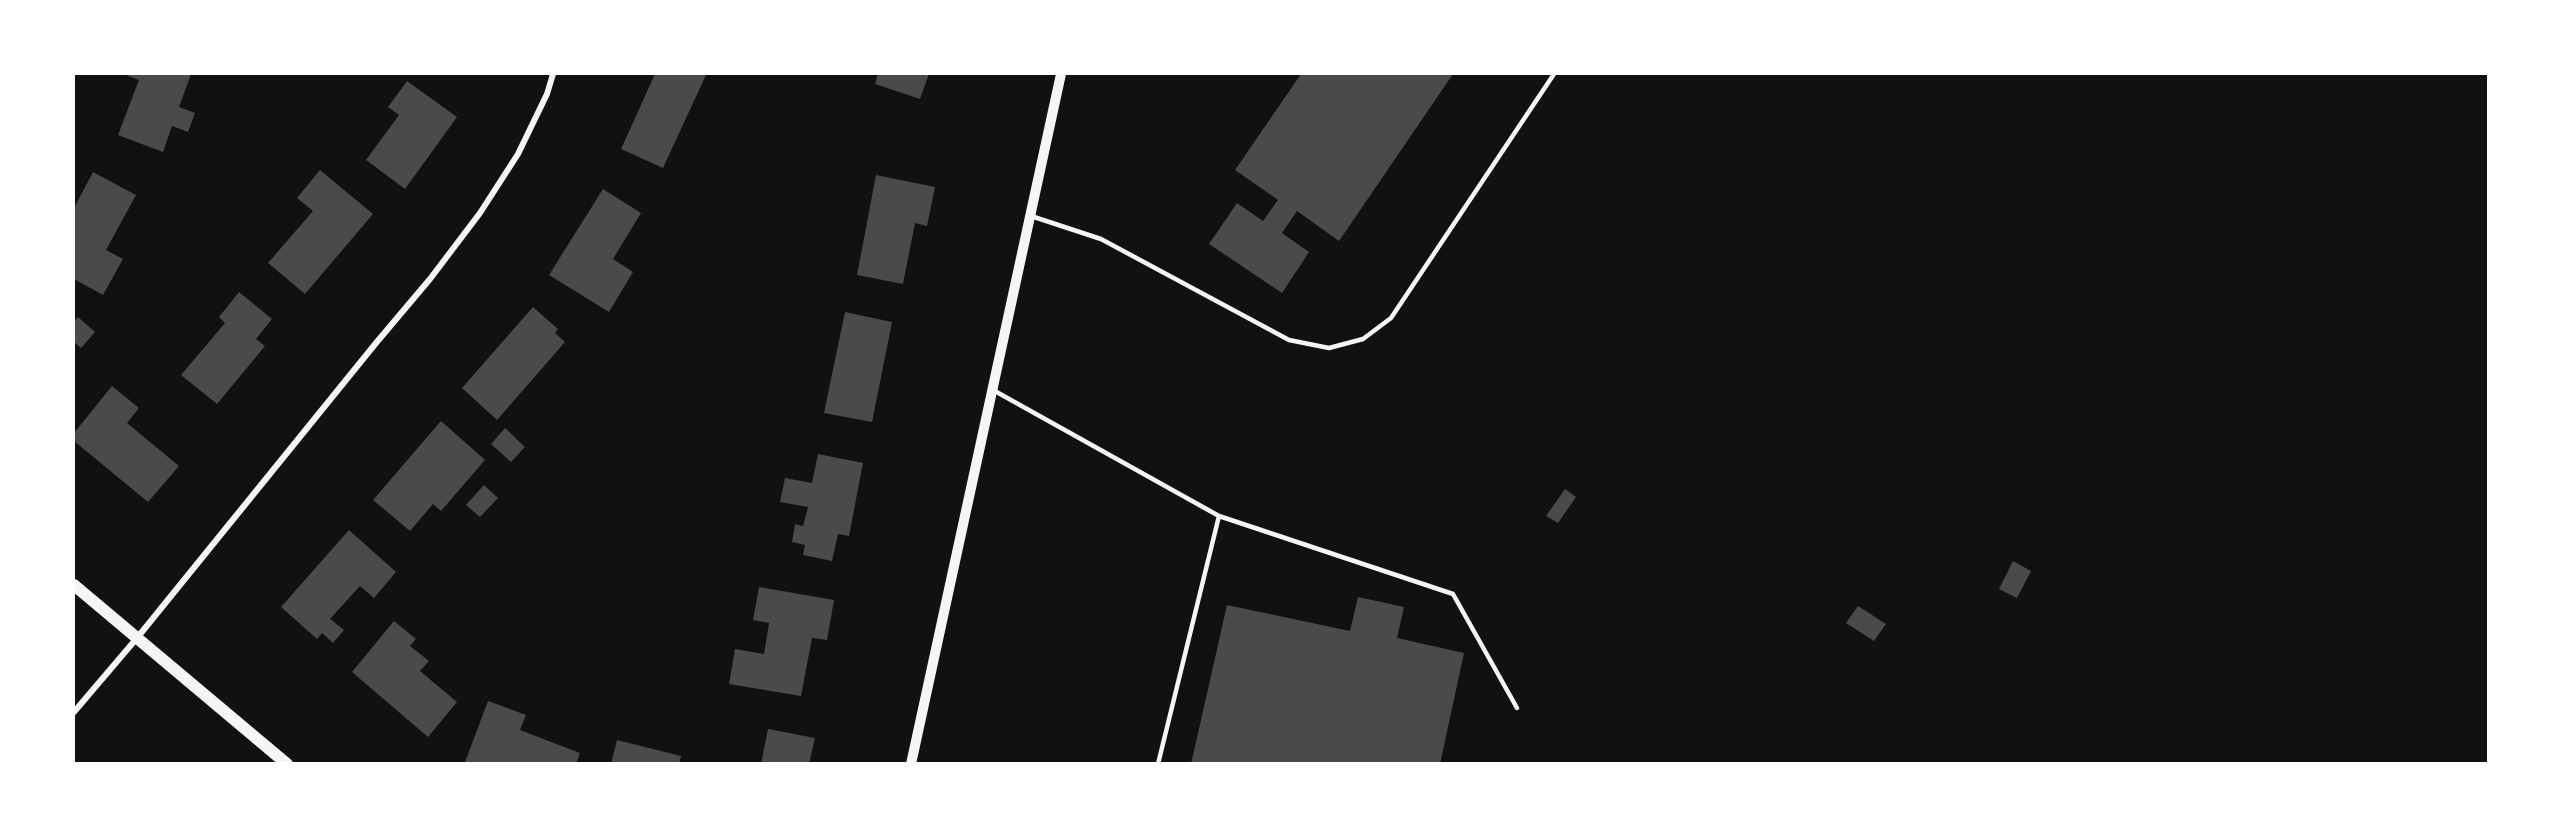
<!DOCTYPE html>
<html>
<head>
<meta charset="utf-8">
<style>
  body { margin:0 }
  #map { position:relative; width:2562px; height:837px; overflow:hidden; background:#111; font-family:Commissioner,sans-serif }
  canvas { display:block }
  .frame { position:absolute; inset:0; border:75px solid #fff; pointer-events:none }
</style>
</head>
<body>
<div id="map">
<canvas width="2562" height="837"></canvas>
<div class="frame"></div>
</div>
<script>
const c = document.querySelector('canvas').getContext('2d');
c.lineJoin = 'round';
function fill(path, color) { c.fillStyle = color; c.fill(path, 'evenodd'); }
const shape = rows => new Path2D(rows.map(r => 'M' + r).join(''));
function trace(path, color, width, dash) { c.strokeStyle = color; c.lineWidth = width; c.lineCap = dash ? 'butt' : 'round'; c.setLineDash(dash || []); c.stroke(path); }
const building = shape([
  [129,74,191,74,179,107,195,113,188,132,172,126,163,152,118,135,139,80,128,76],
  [655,74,706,75,663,168,621,149],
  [878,74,929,74,920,99,875,84],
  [1301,74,1453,74,1339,241,1297,211,1282,233,1309,252,1282,293,1209,244,1237,203,1263,221,1278,200,1235,170],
  [407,81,457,117,405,189,366,160,399,115,388,107],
  [320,170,373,214,305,294,268,263,313,211,297,198],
  [93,172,136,195,106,250,123,259,103,295,74,279,74,208],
  [876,175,935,187,927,226,915,223,903,284,857,275],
  [603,189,641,213,613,259,633,272,609,312,549,275],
  [239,292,272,319,256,339,265,346,217,404,181,375,225,323,219,317],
  [533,307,558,329,555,333,565,342,497,420,462,388],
  [845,312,892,322,872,422,824,413],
  [78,317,95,332,81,348,74,342,74,322],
  [112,386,139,408,127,423,179,466,148,502,74,441,74,433],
  [441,421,485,460,441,511,433,504,410,531,373,500],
  [505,428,525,447,511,462,491,444],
  [818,454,863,463,849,536,838,534,832,561,803,555,805,545,792,542,795,524,803,526,808,507,780,502,785,478,812,483],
  [484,485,498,498,480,517,466,505],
  [1565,489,1576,497,1558,523,1546,516],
  [349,530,396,572,374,598,360,586,330,619,344,630,333,643,322,633,317,639,281,607],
  [2013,561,2031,571,2017,598,1999,589],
  [759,587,834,600,827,640,812,638,801,696,729,684,735,649,764,654,769,623,753,620],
  [1358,597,1404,607,1397,638,1464,653,1440,764,1191,764,1227,605,1350,631],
  [1858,606,1886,624,1874,641,1846,623],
  [394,621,416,639,410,646,429,661,420,671,457,702,428,737,352,672],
  [488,701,526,715,520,730,580,753,576,764,465,762],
  [768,729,815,738,809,764,761,764],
  [617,740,681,756,679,764,611,764]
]);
const service = shape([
  [1031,216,1101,239,1289,340,1329,348,1363,339,1391,318,1554,74],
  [993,390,1219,516,1158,764],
  [1219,516,1453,594,1517,708]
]);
const minor = shape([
  [74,712,137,638,376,343,430,279,480,213,518,154,547,94,553,74]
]);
const tertiary = shape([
  [911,764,1061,74]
]);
const secondary = shape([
  [74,585,287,764]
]);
fill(building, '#4a4a4a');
trace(service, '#f5f5f5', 4.5);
trace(minor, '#f5f5f5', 6);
trace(tertiary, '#f5f5f5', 10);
trace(secondary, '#f5f5f5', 12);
</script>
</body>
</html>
